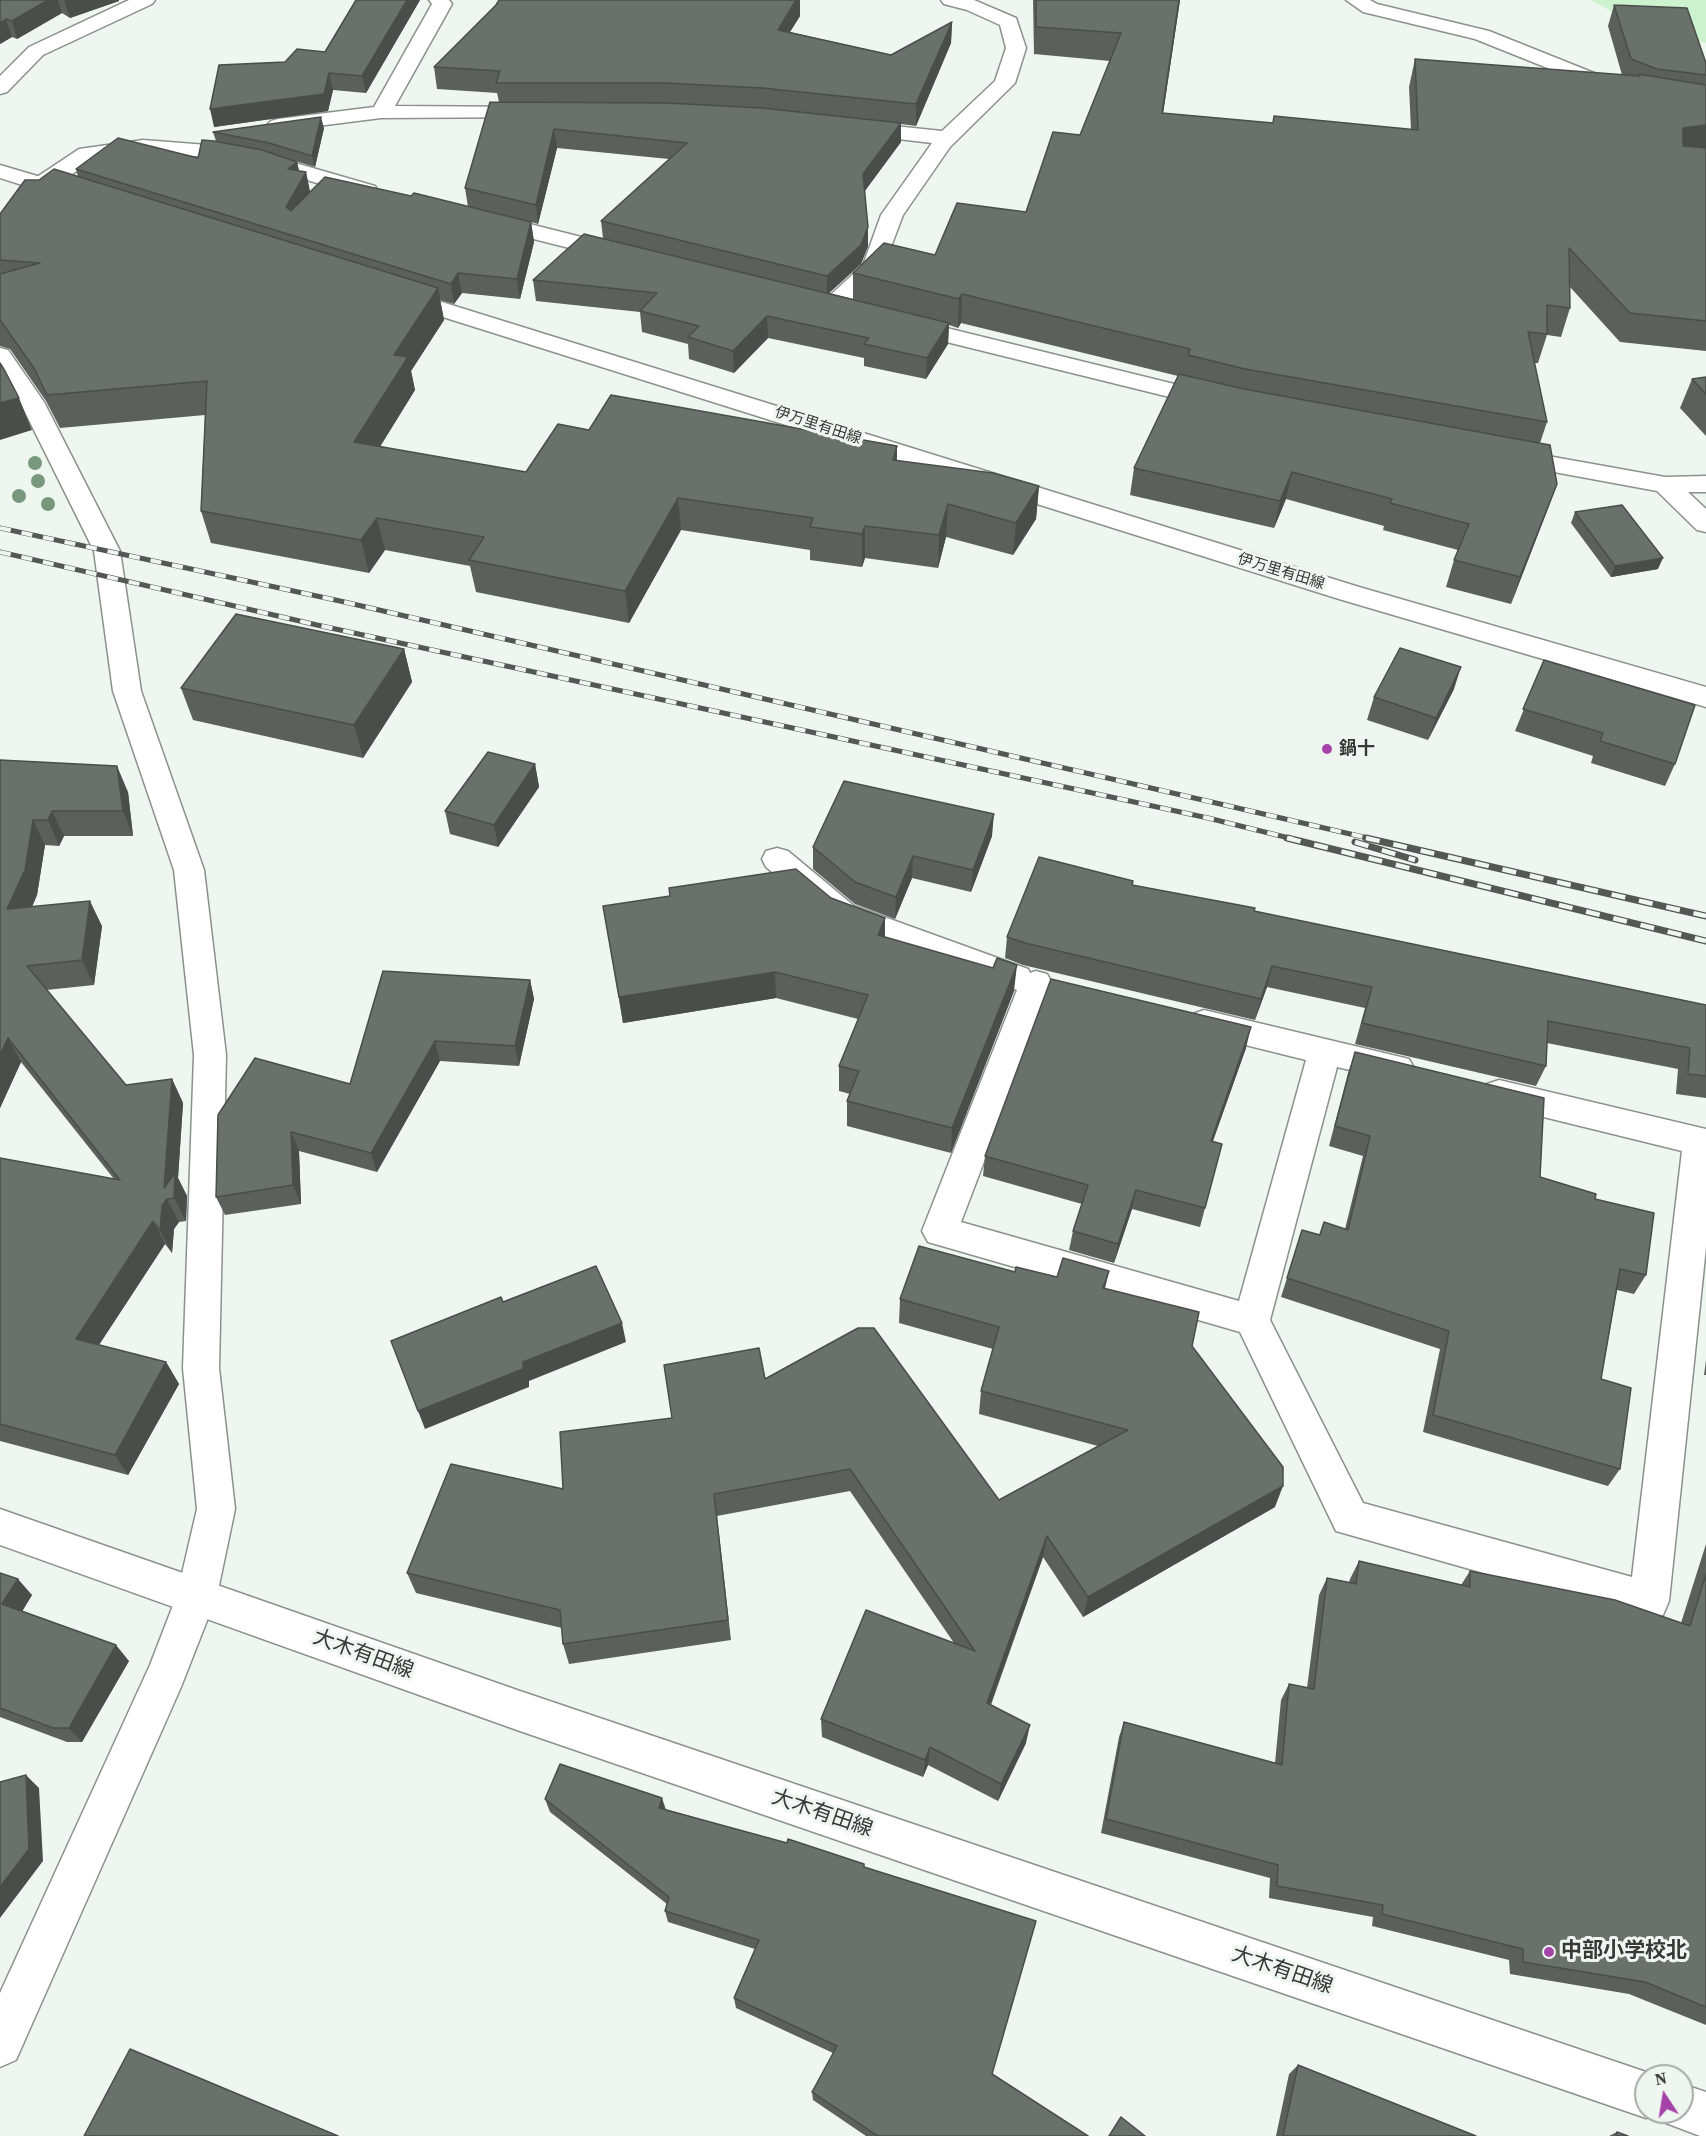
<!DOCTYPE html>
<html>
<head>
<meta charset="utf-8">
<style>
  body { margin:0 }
  #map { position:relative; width:1706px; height:2136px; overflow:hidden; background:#eff6ef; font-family:"Source Serif 4",serif }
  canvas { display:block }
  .north { position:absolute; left:1634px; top:2064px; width:60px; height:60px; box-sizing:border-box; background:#eff6ef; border:2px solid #a5aaa5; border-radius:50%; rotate:348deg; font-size:16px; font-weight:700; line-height:24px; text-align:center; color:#363936 }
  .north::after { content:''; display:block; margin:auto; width:21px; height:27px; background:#a643aa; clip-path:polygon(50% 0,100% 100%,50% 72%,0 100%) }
</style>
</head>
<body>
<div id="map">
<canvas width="1706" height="2136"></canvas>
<div class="north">N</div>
</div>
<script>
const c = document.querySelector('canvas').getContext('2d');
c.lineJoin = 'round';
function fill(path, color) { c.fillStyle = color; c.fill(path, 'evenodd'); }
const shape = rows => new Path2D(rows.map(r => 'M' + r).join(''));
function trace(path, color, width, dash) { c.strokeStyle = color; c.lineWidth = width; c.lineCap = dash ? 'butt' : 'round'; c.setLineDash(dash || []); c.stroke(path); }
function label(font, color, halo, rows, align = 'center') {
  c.font = font + ' "Source Serif 4","Noto Sans JP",serif'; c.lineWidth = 6; c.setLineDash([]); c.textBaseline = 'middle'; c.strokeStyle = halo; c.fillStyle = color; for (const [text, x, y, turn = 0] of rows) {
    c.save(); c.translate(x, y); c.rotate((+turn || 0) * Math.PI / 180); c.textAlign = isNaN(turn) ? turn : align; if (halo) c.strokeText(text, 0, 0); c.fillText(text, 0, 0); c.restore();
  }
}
const green = shape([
  [1590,0,1706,0,1706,43,1634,23]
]);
const street = shape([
  [129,0,155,0,152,4,43,55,7,92,0,94,0,76,29,47,129,0],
  [429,0,449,0,452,4,395,106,532,107,539,109,542,113,539,117,381,118,278,131,271,129,267,125,271,121,278,119,374,107,432,4,429,0],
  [941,0,974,0,1016,18,1026,48,1015,83,950,147,903,215,881,273,840,311,832,313,824,311,820,306,824,301,863,265,881,215,932,143,856,134,849,132,845,128,849,124,856,122,942,131,995,81,1006,48,1000,25,967,10,944,4,941,0],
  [1346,0,1370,0,1377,4,1489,31,1619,83,1622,87,1619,91,1612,93,1605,91,1475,39,1363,12,1346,0],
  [143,140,220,146,271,156,375,186,378,191,375,196,367,198,267,168,220,158,143,152,93,160,50,189,8,247,0,249,0,226,34,179,79,149,143,140],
  [490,214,625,248,628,253,625,258,617,260,482,226,479,221,482,216,490,214],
  [906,318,1223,396,1226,401,1223,406,1214,408,898,330,894,325,898,320,906,318],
  [0,348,8,350,44,402,120,551,141,691,204,870,226,1055,219,1368,235,1509,217,1595,181,1687,16,2060,0,2067,0,1993,150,1665,177,1595,197,1509,183,1368,194,1055,174,870,113,691,94,551,20,402,0,373,0,348],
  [1509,449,1665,477,1706,476,1706,492,1688,492,1706,509,1706,532,1697,530,1657,491,1500,462,1496,457,1500,452,1509,449],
  [777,848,788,851,854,906,1028,969,1030,973,1036,971,1047,974,1052,983,961,1222,1239,1301,1306,1060,1193,1032,1188,1023,1193,1014,1204,1010,1409,1059,1414,1068,1409,1077,1397,1081,1337,1067,1270,1320,1363,1503,1632,1577,1682,1151,1499,1106,1487,1102,1482,1093,1487,1084,1499,1080,1706,1129,1706,1247,1669,1601,1663,1615,1649,1620,1336,1531,1240,1332,928,1242,922,1231,1017,990,832,922,766,867,762,859,766,851,777,848]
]);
const secondary = shape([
  [0,165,78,188,81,193,78,198,70,200,0,178,0,165],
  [400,289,1359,587,1706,687,1706,707,1339,599,392,301,388,296,392,291,400,289],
  [0,1509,517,1690,1646,2072,1656,2076,1646,2076,1646,2112,1661,2112,1646,2118,517,1730,0,1545,0,1509],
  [1682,2084,1706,2092,1706,2136,1700,2136,1666,2123,1661,2112,1682,2112,1682,2084]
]);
const railFar1 = shape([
  [0,528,340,601,1372,839],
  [0,552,317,625,1208,818,1293,839]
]);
const rail = shape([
  [1287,838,1706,941],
  [1366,838,1706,916],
  [1355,842,1415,860]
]);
const trees = [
  [35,463],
  [38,481],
  [19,496],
  [48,504]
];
const wall = shape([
  [0,0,119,0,119,1,70,18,62,13,17,39,12,37,0,44],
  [356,0,420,0,366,93,333,90,328,111,214,127,285,62,325,52],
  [1033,0,1180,0,1163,113,1273,123,1411,130,1409,87,1415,59,1622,75,1608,26,1614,5,1706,75,1706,351,1620,342,1570,287,1570,308,1561,337,1547,335,1538,363,1534,363,1547,422,1540,443,1557,484,1547,511,1511,604,1446,587,1454,560,1458,550,1383,530,1384,526,1286,499,1274,528,1130,495,1134,468,1178,376,961,323,958,328,949,325,948,344,926,379,864,366,864,358,768,338,734,373,689,359,688,344,642,332,640,312,536,301,533,280,603,238,601,221,669,159,557,148,538,224,531,222,534,242,520,299,462,293,454,304,440,300,444,320,411,371,415,390,380,447,526,472,589,430,897,446,897,461,1039,486,1036,519,1013,555,946,537,938,568,865,558,862,567,810,560,810,550,681,530,629,623,476,592,470,566,385,550,369,573,211,543,201,511,205,415,60,428,46,401,10,349,0,346,0,214,39,180,78,177,76,169,198,158,216,141,213,132,324,128,315,167,292,160,297,162,299,171,306,172,310,192,411,196,468,207,465,188,499,102,497,93,437,89,434,67,800,16,790,32,891,55,952,22,951,43,916,126,901,124,901,142,865,191,868,246,861,264,829,293,853,299,853,273,935,255,1026,212,1080,135,1110,61,1034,54],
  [1706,377,1706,436,1680,408,1692,379],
  [1575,512,1658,569,1611,577,1571,523],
  [404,649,412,682,363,758,193,720,181,688],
  [1544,660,1675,764,1665,786,1591,763,1593,756,1515,731],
  [1454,689,1428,740,1367,720,1374,697],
  [0,760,128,792,133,836,64,836,59,846,45,845,37,895,32,907,102,926,94,985,46,990,126,1085,172,1079,183,1103,178,1178,187,1196,186,1221,179,1222,174,1229,172,1253,165,1244,99,1345,166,1362,179,1384,128,1475,0,1441,0,1158,114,1179,21,1062,0,1108],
  [535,764,539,787,498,847,450,834,445,811],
  [992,836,971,892,912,878,895,919,855,904,813,869,813,847],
  [1133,881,1133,885,1254,911,1706,1005,1706,1098,1676,1094,1678,1069,1547,1043,1546,1066,1536,1086,1355,1044,1365,1008,1267,987,1255,1020,1023,965,1005,958,1007,937],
  [669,888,831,898,885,918,885,937,1014,991,951,1153,847,1126,847,1101,850,1094,839,1091,839,1066,858,1019,776,998,623,1023,603,906,670,896],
  [530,980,534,999,519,1066,440,1061,377,1172,299,1151,301,1204,225,1215,216,1197,218,1115,350,1084],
  [1246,1048,1213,1141,1222,1144,1200,1227,1132,1209,1114,1263,1069,1250,1073,1231,1082,1204,983,1176,985,1156],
  [1355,1052,1540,1177,1595,1199,1646,1275,1634,1294,1617,1290,1601,1379,1620,1469,1608,1486,1423,1432,1440,1349,1281,1297,1302,1230,1319,1235,1324,1222,1345,1229,1363,1156,1329,1146,1348,1073],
  [1109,1271,1105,1289,1192,1346,1275,1507,1083,1617,1043,1557,991,1705,1026,1743,998,1801,928,1765,923,1777,822,1737,821,1719,954,1643,850,1491,717,1516,731,1640,569,1664,563,1644,562,1628,416,1593,407,1573,563,1489,672,1418,765,1379,999,1500,1098,1446,979,1414,981,1391,993,1349,899,1323,900,1299,1015,1272,1057,1277],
  [1706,1360,1706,1375,1704,1375],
  [1706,1544,1706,2025,1629,1994,1510,1974,1509,1960,1372,1926,1373,1917,1269,1898,1270,1878,1101,1833,1119,1737,1124,1722,1275,1763,1281,1700,1289,1684,1307,1688,1319,1595,1327,1578,1349,1582,1350,1579,1359,1561,1461,1585,1470,1571,1681,1623],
  [0,1573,32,1595,22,1611,129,1661,82,1742,67,1742,0,1717],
  [545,1799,665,1809,864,1867,992,2074,1088,2136,866,2136,813,2100,812,2092,833,2053,736,2008,734,1998,755,1949,668,1922,665,1911,667,1904,550,1812],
  [1298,2065,1476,2136,1276,2136,1289,2074],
  [1617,2132,1628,2136,1609,2136]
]);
const shadedWall = shape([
  [48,0,58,0,62,13,17,39,12,21],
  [64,0,119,0,119,1,70,18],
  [407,0,420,0,366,93,362,76],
  [796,0,800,0,800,16,778,51,778,30],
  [1179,0,1180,0,1159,141,1162,113],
  [6,19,12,37,0,44,0,23],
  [952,22,951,43,916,126,916,104],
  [329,73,333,90,328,111,214,127,210,109],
  [321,117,324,128,315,167,312,156],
  [901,123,901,142,863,193,863,174],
  [1706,125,1706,152,1673,157,1683,128],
  [554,129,557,148,538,224,536,205],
  [297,162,301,180,306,172,310,192,291,226,286,207,288,169],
  [531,222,534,242,520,299,517,279],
  [868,227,868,246,861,264,827,295,827,276],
  [458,273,462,293,454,304,451,284],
  [438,288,444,320,411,371,415,390,362,475,354,442,394,355],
  [962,294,961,323,958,328,959,299],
  [767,316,768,338,734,373,733,351],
  [949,323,948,344,926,379,927,358],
  [19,398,32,430,0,440,0,403],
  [897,446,896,479,893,460],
  [1292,472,1286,499,1274,528,1280,501],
  [1557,484,1547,511,1511,604,1520,577],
  [1039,486,1036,519,1013,555,1016,523],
  [678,498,681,530,629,623,625,591],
  [948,504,946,537,938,568,939,535],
  [377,518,385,550,369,573,361,540],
  [865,526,865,558,862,567,862,534],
  [1663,558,1658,569,1611,577,1615,566],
  [404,649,412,682,363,758,354,725],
  [1461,667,1454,689,1428,740,1436,718],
  [535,764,539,787,498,847,494,825],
  [117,766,128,792,133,836,123,811],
  [52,811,64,836,59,846,48,820],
  [994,814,992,836,971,892,973,870],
  [33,820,45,845,37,895,20,934,7,909],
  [913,856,912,878,895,919,896,897],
  [90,901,102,926,94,985,82,960],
  [885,918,885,944,878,935],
  [1017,965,1014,991,951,1153,952,1128],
  [1272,966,1267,987,1255,1020,1261,999],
  [775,972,776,998,623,1023,619,997],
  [530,980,534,999,519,1066,515,1046],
  [1251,1027,1246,1048,1206,1160,1211,1141],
  [8,1038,21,1062,0,1108,0,1055],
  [435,1041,440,1061,377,1172,371,1153],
  [172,1079,183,1103,178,1178,187,1196,186,1221,174,1198,164,1188],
  [291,1132,299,1151,301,1204,293,1185],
  [1136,1190,1132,1209,1114,1263,1118,1244],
  [167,1199,179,1222,174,1229,172,1253,160,1231,162,1206],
  [153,1221,165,1244,89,1360,76,1339],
  [622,1323,626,1342,529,1381,529,1387,425,1429,418,1411,523,1362],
  [166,1362,179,1384,128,1475,115,1455],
  [1283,1486,1275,1507,1083,1617,1088,1597],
  [1047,1536,1043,1557,984,1722,987,1703],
  [18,1579,32,1595,17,1620,2,1604],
  [116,1645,129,1661,82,1742,69,1728],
  [1030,1725,1026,1743,998,1801,1001,1784],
  [930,1747,928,1765,923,1777,925,1760],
  [26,1775,39,1788,43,1861,0,1918,0,1887],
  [662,1798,666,1810,659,1808]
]);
const building = shape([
  [0,0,48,0,12,21,6,19,0,23,0,0],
  [356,0,407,0,362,76,329,73,324,94,210,109,219,65,285,62,297,49,325,52,356,0],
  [499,0,796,0,778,30,891,55,952,22,916,104,762,88,665,83,496,83,500,71,434,67,496,5,499,0],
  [1036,0,1179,0,1162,113,1273,123,1274,116,1418,130,1415,59,1640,76,1639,74,1706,85,1706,125,1683,128,1683,146,1706,148,1706,321,1630,313,1569,248,1570,308,1547,305,1547,334,1528,332,1547,422,1245,369,1188,355,1190,349,962,294,959,299,853,273,884,243,935,255,957,203,1026,212,1053,132,1080,135,1121,33,1036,27,1036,0],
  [1614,5,1687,8,1706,63,1706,75,1657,69,1631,59,1614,5],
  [490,102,666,103,762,108,901,123,863,174,868,227,861,245,827,276,601,221,687,143,554,129,536,205,465,188,490,102],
  [321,117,312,156,269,143,213,132,321,117],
  [118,138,198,158,202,140,214,141,262,150,297,162,288,169,306,172,286,207,291,211,325,177,411,196,414,193,531,222,517,279,458,273,451,284,76,169,118,138],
  [54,169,438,288,394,355,408,357,354,442,526,472,558,424,589,430,611,395,897,446,893,460,993,473,1039,486,1016,523,948,504,939,535,865,526,862,534,810,527,813,518,678,498,625,591,469,560,484,537,377,518,361,540,201,511,207,381,47,395,34,368,0,320,0,274,40,263,0,260,0,214,25,180,39,180,54,169],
  [584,234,949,323,927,358,864,344,869,338,767,316,733,351,688,337,699,326,640,311,657,293,533,280,584,234],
  [0,363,5,371,19,398,0,403,0,363],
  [1179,374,1244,389,1550,445,1557,484,1520,577,1454,560,1469,524,1390,503,1392,499,1292,472,1280,501,1134,468,1179,374],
  [1706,377,1706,394,1692,379,1706,377],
  [1622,505,1663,558,1615,566,1575,512,1622,505],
  [236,614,404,649,354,725,181,688,236,614],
  [1400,648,1461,667,1436,718,1374,697,1400,648],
  [1544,660,1695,705,1675,764,1600,741,1603,733,1523,709,1544,660],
  [488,752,535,764,494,825,445,811,488,752],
  [0,760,117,766,123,811,52,811,48,820,33,820,25,870,7,909,90,901,82,960,27,966,126,1085,172,1079,164,1188,175,1173,174,1198,167,1199,162,1206,160,1231,153,1221,76,1339,166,1362,115,1455,0,1424,0,1158,120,1180,8,1038,0,1055,0,760],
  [844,781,994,814,973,870,913,856,896,897,855,882,813,847,844,781],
  [1039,857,1133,881,1132,885,1255,908,1254,911,1706,1005,1706,1076,1688,1074,1690,1048,1548,1021,1546,1066,1362,1023,1372,987,1272,966,1261,999,1025,943,1007,937,1039,857],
  [796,869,831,898,885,918,878,935,993,968,997,958,1017,965,952,1128,847,1101,859,1071,839,1066,868,995,775,972,619,997,603,906,670,896,669,888,796,869],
  [383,971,530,980,515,1046,435,1041,371,1153,291,1132,293,1185,216,1197,218,1115,255,1058,350,1084,383,971],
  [1051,979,1251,1027,1211,1141,1222,1144,1205,1208,1136,1190,1118,1244,1073,1231,1088,1185,985,1156,1051,979],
  [1355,1052,1544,1098,1540,1177,1596,1194,1595,1199,1654,1213,1646,1275,1620,1269,1601,1379,1631,1388,1620,1469,1433,1415,1449,1331,1287,1278,1302,1230,1320,1235,1324,1222,1348,1230,1370,1136,1335,1126,1355,1052],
  [919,1246,1015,1272,1016,1267,1057,1277,1063,1258,1109,1271,1103,1288,1199,1312,1192,1346,1283,1467,1283,1486,1088,1597,1047,1536,987,1703,1030,1725,1001,1784,930,1747,925,1760,821,1719,866,1610,975,1651,850,1469,714,1494,728,1620,563,1644,560,1610,407,1573,451,1464,563,1489,560,1432,672,1418,664,1365,759,1348,765,1379,858,1328,874,1328,999,1500,1128,1430,981,1391,999,1327,900,1299,919,1246],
  [596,1266,622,1323,523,1362,523,1369,418,1411,391,1341,501,1297,503,1302,596,1266],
  [1359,1561,1470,1587,1470,1571,1615,1600,1690,1626,1706,1574,1706,2007,1645,1982,1523,1962,1523,1949,1382,1914,1383,1905,1277,1886,1278,1865,1106,1819,1124,1722,1282,1765,1289,1684,1314,1689,1327,1578,1356,1584,1359,1561],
  [0,1573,18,1579,2,1604,116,1645,69,1728,53,1728,0,1708,0,1573],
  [560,1764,662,1798,659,1808,787,1843,788,1839,864,1864,864,1867,1036,1921,992,2074,1088,2136,878,2136,812,2092,837,2046,734,1998,759,1940,665,1911,669,1897,545,1799,560,1764],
  [26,1775,29,1849,0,1887,0,1782,26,1775],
  [130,2049,338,2136,84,2136,130,2049],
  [1298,2065,1476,2136,1283,2136,1298,2065],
  [1121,2117,1145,2136,1109,2136,1121,2117],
  [1617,2132,1628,2136,1616,2136,1617,2132]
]);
const markers = [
  [1327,749,6,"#a643aa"],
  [1549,1952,6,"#a643aa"]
];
const farStreetnames = [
  ["伊万里有田線",818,426,18],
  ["伊万里有田線",1281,572,17]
];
const poiNames = [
  ["鍋十",1339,749]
];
const nearStreetnames = [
  ["大木有田線",363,1655,20],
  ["大木有田線",822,1814,19],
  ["大木有田線",1282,1971,19]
];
const nearPoinames = [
  ["中部小学校北",1561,1952]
];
fill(green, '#cdf2ce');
trace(street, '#8b918b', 3);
trace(secondary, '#8b918b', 3);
fill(street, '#fff');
fill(secondary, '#fff');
trace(railFar1, '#545854', 5);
trace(rail, '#545854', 7);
trace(railFar1, '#eff6ef', 4, [11]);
trace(rail, '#eff6ef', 4.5, [14]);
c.fillStyle = '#78987d';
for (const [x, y] of trees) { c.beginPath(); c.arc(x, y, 7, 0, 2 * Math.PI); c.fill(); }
fill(wall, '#5b605b');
fill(shadedWall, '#4a4e4a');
fill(building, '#6a706a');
trace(building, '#4a4e4a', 1.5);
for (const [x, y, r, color] of markers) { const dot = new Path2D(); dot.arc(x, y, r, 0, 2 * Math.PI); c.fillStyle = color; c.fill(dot); trace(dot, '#eff6ef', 2); }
label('15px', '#363936', '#eff6ef', farStreetnames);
label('bold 18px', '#363936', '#eff6ef', poiNames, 'left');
label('21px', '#363936', '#eff6ef', nearStreetnames);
label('bold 21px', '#363936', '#eff6ef', nearPoinames, 'left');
</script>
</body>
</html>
